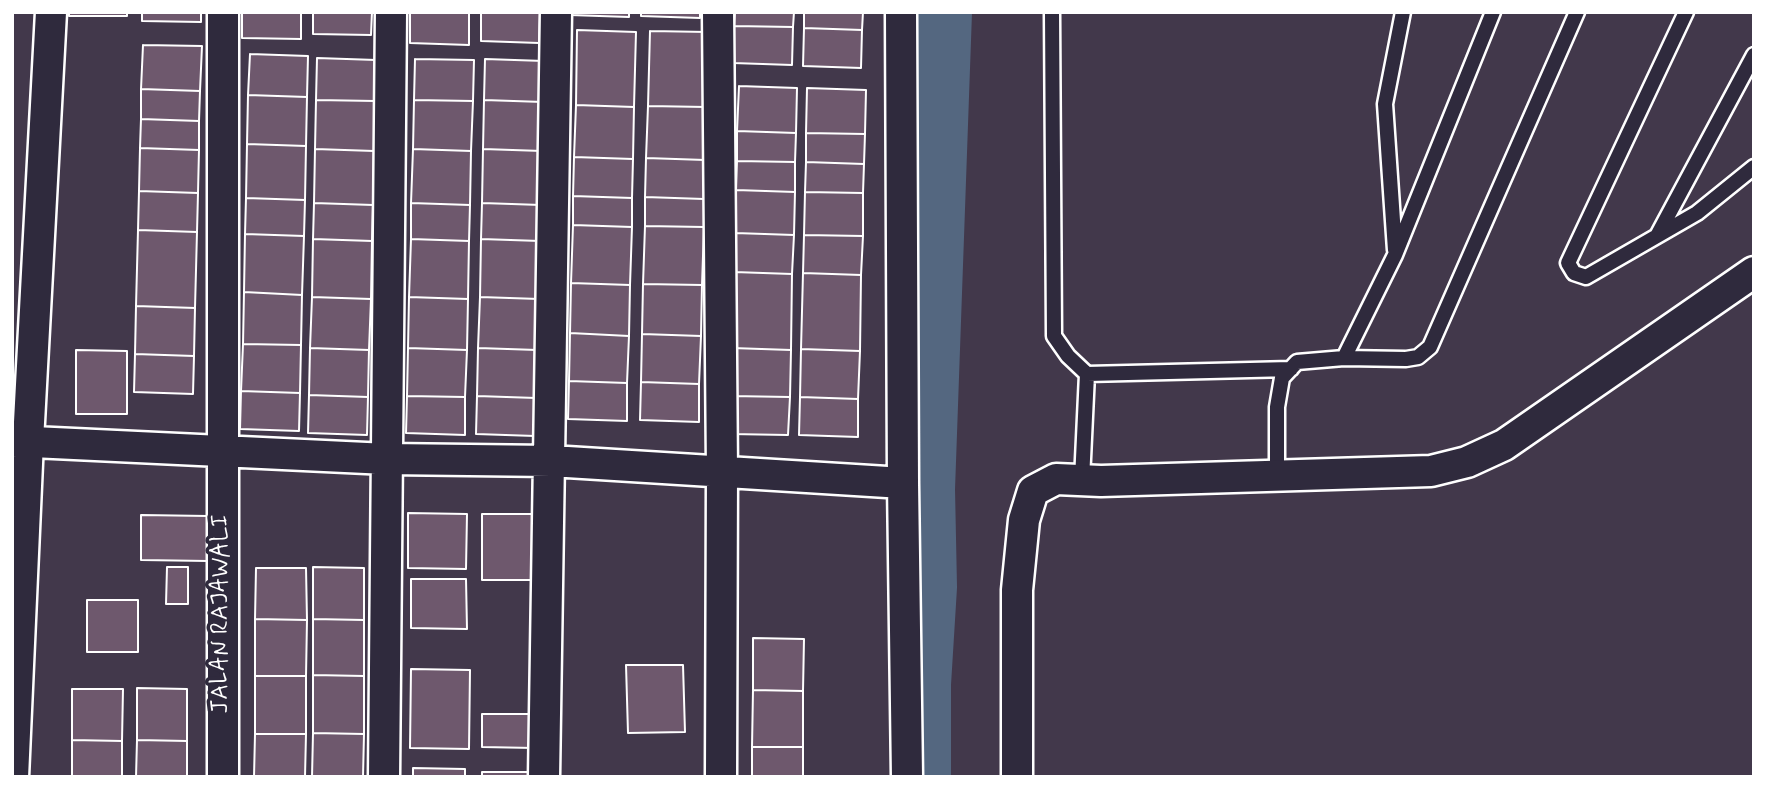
<!DOCTYPE html>
<html>
<head>
<meta charset="utf-8">
<style>
  body { margin:0 }
  #map { position:relative; width:1766px; height:789px; overflow:hidden; background:#42384b; font-family:Mynerve,sans-serif }
  canvas { display:block }
  .frame { position:absolute; inset:0; border:14px solid #fff; pointer-events:none }
</style>
</head>
<body>
<div id="map">
<canvas width="1766" height="789"></canvas>
<div class="frame"></div>
</div>
<script>
const c = document.querySelector('canvas').getContext('2d');
c.lineJoin = 'round';
const shape = rows => new Path2D(rows.map(r => 'M' + r).join(''));
function trace(path, color, width, dash) { c.strokeStyle = color; c.lineWidth = width; c.lineCap = dash ? 'butt' : 'round'; c.setLineDash(dash || []); c.stroke(path); }
function fill(path, color) { c.fillStyle = color; c.fill(path, 'evenodd'); }
function label(font, color, halo, rows, align = 'center') {
  c.font = font + ' Mynerve,sans-serif'; c.lineWidth = 7; c.setLineDash([]); c.textBaseline = 'middle'; c.strokeStyle = halo; c.fillStyle = color; for (const [text, x, y, turn = 0] of rows) {
    c.save(); c.translate(x, y); c.rotate((+turn || 0) * Math.PI / 180); c.textAlign = isNaN(turn) ? turn : align; if (halo) c.strokeText(text, 0, 0); c.fillText(text, 0, 0); c.restore();
  }
}
const river = shape([
  [923,777,923,684,929,587,927,489,944,12]
]);
const building = shape([
  [69,12,127,12,127,16,69,16,69,12],
  [142,12,201,12,201,22,142,21,142,12],
  [242,12,301,12,301,39,242,38,242,12],
  [313,12,372,12,371,35,313,34,313,12],
  [410,12,469,12,469,45,410,43,410,12],
  [481,12,540,12,539,43,481,41,481,12],
  [570,12,629,12,629,17,570,15,570,12],
  [641,12,700,12,700,18,641,16,641,12],
  [735,12,794,12,793,27,734,26,735,12],
  [804,12,863,12,862,30,804,28,804,12],
  [734,26,793,27,792,65,733,63,734,26],
  [804,28,862,30,861,68,803,66,804,28],
  [577,30,636,32,634,107,576,105,577,30],
  [650,31,708,32,706,107,648,106,650,31],
  [143,45,202,46,200,91,141,89,143,45],
  [250,54,308,56,307,97,248,95,250,54],
  [317,58,376,60,375,101,316,100,317,58],
  [415,59,474,60,473,101,414,100,415,59],
  [485,59,544,61,543,102,484,100,485,59],
  [739,86,797,88,796,133,737,131,739,86],
  [807,88,866,90,865,134,806,133,807,88],
  [141,89,200,91,199,121,141,119,141,89],
  [248,95,307,97,306,146,247,144,248,95],
  [316,100,375,101,374,151,315,149,316,100],
  [414,100,473,101,471,151,413,149,414,100],
  [484,100,543,102,542,151,483,149,484,100],
  [576,105,634,107,633,159,574,157,576,105],
  [648,106,706,107,705,160,646,158,648,106],
  [141,119,199,121,199,150,140,148,141,119],
  [737,131,796,133,795,162,737,161,737,131],
  [806,133,865,134,864,164,806,162,806,133],
  [247,144,306,146,305,200,246,198,247,144],
  [140,148,199,150,198,193,139,191,140,148],
  [315,149,374,151,373,205,314,203,315,149],
  [413,149,471,151,470,205,411,203,413,149],
  [483,149,542,151,541,205,482,203,483,149],
  [574,157,633,159,632,198,573,196,574,157],
  [646,158,705,160,704,199,645,197,646,158],
  [737,161,795,162,795,192,736,190,737,161],
  [806,162,864,164,863,193,805,192,806,162],
  [736,190,795,192,794,235,735,233,736,190],
  [139,191,198,193,197,232,138,230,139,191],
  [805,192,863,193,863,236,804,235,805,192],
  [573,196,632,198,632,227,573,225,573,196],
  [645,197,704,199,704,227,645,226,645,197],
  [246,198,305,200,304,236,245,234,246,198],
  [314,203,373,205,372,241,313,239,314,203],
  [411,203,470,205,469,241,411,239,411,203],
  [482,203,541,205,540,241,481,239,482,203],
  [573,225,632,227,630,285,571,283,573,225],
  [645,226,704,227,702,285,643,284,645,226],
  [138,230,197,232,195,308,136,306,138,230],
  [735,233,794,235,792,274,734,272,735,233],
  [245,234,304,236,302,295,244,292,245,234],
  [804,235,863,236,861,275,803,273,804,235],
  [313,239,372,241,371,299,312,297,313,239],
  [411,239,469,241,468,299,409,297,411,239],
  [481,239,540,241,539,299,480,297,481,239],
  [734,272,792,274,791,350,732,348,734,272],
  [803,273,861,275,860,351,801,349,803,273],
  [571,283,630,285,629,336,570,333,571,283],
  [643,284,702,285,701,336,642,334,643,284],
  [244,292,302,295,301,345,243,344,244,292],
  [312,297,371,299,369,350,310,348,312,297],
  [409,297,468,299,467,350,408,348,409,297],
  [480,297,539,299,537,350,478,348,480,297],
  [136,306,195,308,194,356,135,354,136,306],
  [570,333,629,336,627,383,569,381,570,333],
  [642,334,701,336,699,384,641,382,642,334],
  [243,344,301,345,300,393,241,391,243,344],
  [310,348,369,350,368,397,309,395,310,348],
  [408,348,467,350,465,397,407,396,408,348],
  [478,348,537,350,536,398,477,396,478,348],
  [732,348,791,350,790,397,731,396,732,348],
  [801,349,860,351,858,399,800,397,801,349],
  [76,350,127,351,127,414,76,414,76,350],
  [135,354,194,356,193,394,134,392,135,354],
  [569,381,627,383,627,421,568,419,569,381],
  [641,382,699,384,699,422,640,420,641,382],
  [241,391,300,393,299,431,240,429,241,391],
  [309,395,368,397,367,435,308,433,309,395],
  [407,396,465,397,465,435,406,433,407,396],
  [477,396,536,398,535,436,476,434,477,396],
  [731,396,790,397,788,435,730,434,731,396],
  [800,397,858,399,858,437,799,435,800,397],
  [408,513,467,514,466,569,408,568,408,513],
  [482,514,536,514,536,580,482,580,482,514],
  [141,515,208,516,208,561,141,560,141,515],
  [167,567,188,567,188,604,166,604,167,567],
  [313,567,364,568,364,620,313,619,313,567],
  [256,568,306,568,307,620,255,619,256,568],
  [411,579,466,579,467,629,411,628,411,579],
  [87,600,138,600,138,652,87,652,87,600],
  [255,619,307,620,306,676,255,676,255,619],
  [313,619,364,620,364,676,313,675,313,619],
  [753,638,804,639,803,691,753,690,753,638],
  [626,665,683,665,685,732,628,733,626,665],
  [411,669,470,670,469,749,410,748,411,669],
  [313,675,364,676,364,734,313,733,313,675],
  [255,676,306,676,306,734,255,734,255,676],
  [137,688,187,689,187,741,137,740,137,688],
  [72,689,123,689,122,741,72,740,72,689],
  [753,690,803,691,803,747,752,747,753,690],
  [482,714,534,714,534,748,482,747,482,714],
  [313,733,364,734,363,777,312,777,313,733],
  [255,734,306,734,305,777,254,777,255,734],
  [72,740,122,741,122,777,72,777,72,740],
  [137,740,187,741,187,777,136,777,137,740],
  [752,747,803,747,803,777,752,777,752,747],
  [413,768,465,769,465,777,413,777,413,768],
  [482,772,534,772,534,777,482,777,482,772]
]);
const lane = shape([
  [1052,12,1054,336,1068,356,1087,374,1291,369],
  [1686,12,1568,263,1574,273,1586,277,1697,213,1754,167],
  [1657,236,1754,55],
  [1395,250,1385,104,1403,12],
  [1344,358,1395,255,1493,12],
  [1277,476,1277,407,1282,378,1297,362,1344,358,1406,359,1418,357,1430,347,1577,12],
  [1082,480,1087,374]
]);
const street = shape([
  [718,12,722,471,721,777],
  [901,12,903,483,907,777],
  [12,441,387,459,551,461,903,483],
  [13,777,28,441,51,12],
  [223,777,223,12],
  [384,777,391,12],
  [544,777,556,12],
  [1017,777,1017,590,1024,520,1033,491,1056,479,1101,481,1431,471,1467,462,1504,445,1754,272]
]);
const streetNames = [
  ["JALAN RAJAWALI",222,614,-90]
];
trace(river, '#546780', 56);
fill(building, '#6e586d');
trace(building, '#fff', 2);
trace(lane, '#fff', 19);
trace(street, '#fff', 35);
trace(lane, '#2f2a3d', 14);
trace(street, '#2f2a3d', 30);
label('24px', '#fff', '#2f2a3d', streetNames);
</script>
</body>
</html>
